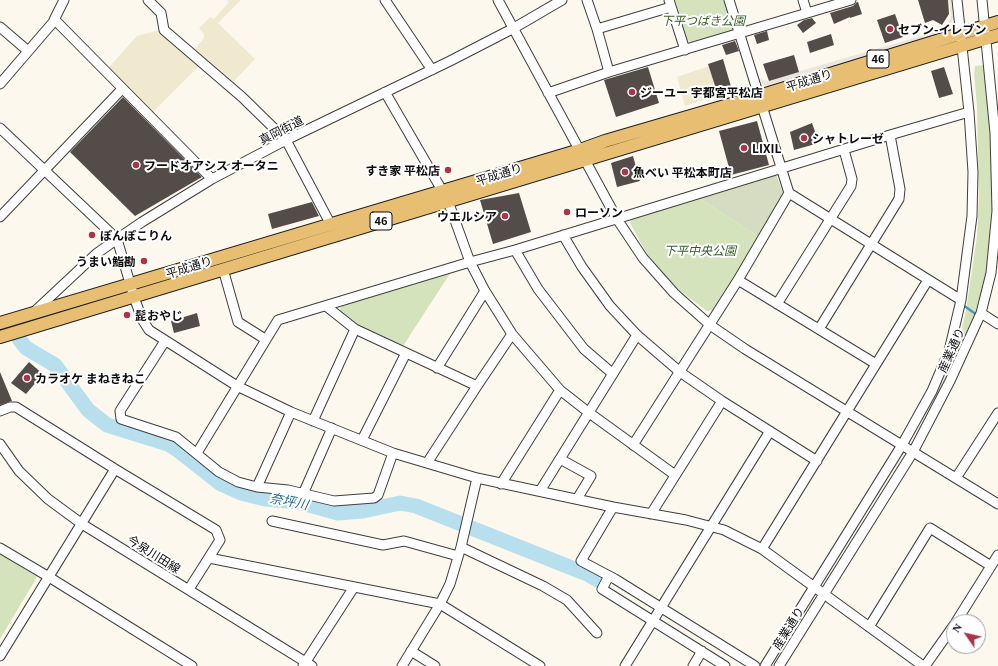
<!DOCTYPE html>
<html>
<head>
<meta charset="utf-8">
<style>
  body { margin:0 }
  #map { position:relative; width:998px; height:666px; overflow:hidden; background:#fdf8ed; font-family:Georgia,serif }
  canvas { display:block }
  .north { position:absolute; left:946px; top:614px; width:40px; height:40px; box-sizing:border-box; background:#fff; border:1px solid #9e9e9e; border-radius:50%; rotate:304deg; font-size:11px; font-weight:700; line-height:16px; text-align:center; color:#0c0c0c }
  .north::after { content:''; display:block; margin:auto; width:14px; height:18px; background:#aa3547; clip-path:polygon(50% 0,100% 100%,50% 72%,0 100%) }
</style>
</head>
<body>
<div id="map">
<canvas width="998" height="666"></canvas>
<div class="north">N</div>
</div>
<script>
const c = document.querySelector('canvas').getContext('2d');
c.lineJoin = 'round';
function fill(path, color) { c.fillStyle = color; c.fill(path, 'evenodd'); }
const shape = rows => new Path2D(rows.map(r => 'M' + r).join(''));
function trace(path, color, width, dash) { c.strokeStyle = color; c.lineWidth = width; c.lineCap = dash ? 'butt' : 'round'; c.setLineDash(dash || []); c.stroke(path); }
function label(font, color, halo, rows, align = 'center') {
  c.font = font + ' Georgia,"Noto Sans JP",serif'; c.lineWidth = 4; c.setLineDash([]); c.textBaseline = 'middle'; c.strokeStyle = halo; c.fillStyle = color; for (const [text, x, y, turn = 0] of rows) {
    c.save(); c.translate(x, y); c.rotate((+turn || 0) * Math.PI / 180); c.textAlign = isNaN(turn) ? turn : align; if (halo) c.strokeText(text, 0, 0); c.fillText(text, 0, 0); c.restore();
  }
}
const farmland = shape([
  [227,0,241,0,218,23,255,59,235,80,232,81,195,49,204,38,204,34,199,28,210,17,214,19,229,2],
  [160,30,200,65,153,112,109,67,137,36],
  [709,66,718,95,685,106,677,77]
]);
const green = shape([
  [675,0,724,0,734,31,694,43,687,40],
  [984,65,992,122,995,206,988,273,974,317,956,360,916,432,951,365,960,337,966,311,977,236,979,196,977,106,974,74,975,66],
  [697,197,759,237,714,310,707,311,676,288,646,252,630,223,634,216],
  [451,272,403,346,356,325,340,311,341,305],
  [0,554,37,577,0,639]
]);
const cemetery = shape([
  [776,174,784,196,759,237,697,197]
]);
const plaza = shape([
  [949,0,953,0,955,15,948,29,940,35,771,87,762,84,760,78,766,81,942,30,951,17]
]);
const stream = shape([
  [963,305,977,315]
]);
const river = shape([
  [19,339,26,348,55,365,88,410,107,425,168,444,179,451,221,484,241,493,265,499,298,502,338,513,363,511,400,503,416,506,587,574,598,580]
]);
const building = shape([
  [918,0,948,0,949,14,942,25,933,20,925,23],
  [857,2,858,2,862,14,850,18,850,17,834,24,830,13,853,6],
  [895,14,903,37,885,43,877,20],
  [812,18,816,23,803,33,797,25,804,20],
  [767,31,769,40,757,44,754,35],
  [831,34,834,45,810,53,807,42],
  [735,41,739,51,726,55,722,45],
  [794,55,799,72,769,81,763,64],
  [723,59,732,90,718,95,708,64],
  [648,67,659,103,616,117,604,80],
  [944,67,953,94,939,98,931,71],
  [123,97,202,177,135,216,70,152],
  [757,121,769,165,731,175,719,131],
  [812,123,819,143,794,150,790,132],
  [633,156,640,181,617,187,611,163],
  [519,193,531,232,493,244,480,200],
  [312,202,319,216,272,229,268,214],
  [197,313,200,326,174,333,171,321],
  [29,362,43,374,26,394,11,383],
  [0,372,12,401,0,405]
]);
const minor = shape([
  [148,0,161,13,164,30,242,97,286,140,331,225],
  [385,0,432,70],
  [498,0,617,219,643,258,674,293,710,325,745,349,998,504],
  [587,0,597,29,609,72],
  [669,0,685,50],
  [729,0,759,96],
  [803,0,807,13],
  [54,20,64,0],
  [0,27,28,51],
  [597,29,671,7],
  [0,84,55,20,212,179],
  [385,92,443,192],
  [548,93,609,72,851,0],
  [762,106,789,193,961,300],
  [0,128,117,239,134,297,142,319,149,330,237,386,291,412,393,453,477,478,613,507,686,520,724,530,762,549,923,666],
  [448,201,470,262,485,291,512,334,560,390,588,412,675,475],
  [0,217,122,89],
  [563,235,582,267,610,306,637,335,659,354,680,372,722,401,817,461],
  [515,250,538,289,584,349,613,374],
  [223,269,238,322,265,339],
  [738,280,876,364],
  [777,304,851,186,852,179,844,150],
  [326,306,355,329,477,386],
  [34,312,96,254,117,239,142,222,212,179,286,140,450,61,514,28,562,0],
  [981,313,998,324],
  [819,329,899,199,900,189,890,135],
  [165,341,120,411,121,419,176,437,219,472,238,482,257,487,288,490,334,501,374,498,378,495,393,453],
  [437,368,485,291],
  [0,411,10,407,16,407,115,469,216,530,220,540,189,589],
  [313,421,355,329],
  [362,440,406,353],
  [0,444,19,471,48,499,82,524,312,666],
  [633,445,738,280,789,193],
  [197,453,278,320,470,262,515,250,890,135,969,112],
  [560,459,591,476,577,499],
  [427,463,477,386,512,334],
  [956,478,998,413],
  [501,484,560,390],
  [257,487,291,412],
  [540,491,637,335],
  [303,494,332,428],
  [613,507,581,561,615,579,755,666],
  [651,514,722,401],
  [272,521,383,545,404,541,458,556],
  [461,547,543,586,567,600,597,633],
  [0,548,49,577,192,666],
  [762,549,928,280],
  [209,558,440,604,540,666],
  [609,576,602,589,725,666],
  [956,622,998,555],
  [869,627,930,528,991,566],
  [411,651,435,666],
  [0,656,115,469],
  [303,666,354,587],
  [402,666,440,604,450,584,461,547,477,478],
  [625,666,770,431],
  [693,666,702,651],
  [765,666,902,445,932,391,949,351,961,300,972,216,973,172,969,112,957,0],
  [779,666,913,452,950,381,981,313,991,273,997,211,995,133,982,0],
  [925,666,954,625]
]);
const major = shape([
  [0,323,580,150,605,141,759,96,998,22],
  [0,337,998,35]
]);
const markers = [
  [890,29,4,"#aa3547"],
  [632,92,4,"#aa3547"],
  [804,138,4,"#aa3547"],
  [744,148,4,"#aa3547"],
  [136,165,4,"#aa3547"],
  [448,170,4,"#aa3547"],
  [625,172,4,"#aa3547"],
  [567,212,4,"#aa3547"],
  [505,216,4,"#aa3547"],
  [92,235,4,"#aa3547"],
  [144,261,4,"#aa3547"],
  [127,315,4,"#aa3547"],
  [27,378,4,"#aa3547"]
];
const shields = [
  [878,59,22],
  [381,221,22]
];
const shieldNames = [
  ["46",878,59],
  ["46",381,221]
];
const parkNames = [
  ["下平つばき公園",703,20],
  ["下平中央公園",700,250]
];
const poiNames = [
  ["セブン-イレブン",898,29],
  ["ジーユー 宇都宮平松店",640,92],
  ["シャトレーゼ",812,138],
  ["LIXIL",752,148],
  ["フードオアシス オータニ",144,165],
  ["すき家 平松店",440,170,"right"],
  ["魚べい 平松本町店",633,172],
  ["ローソン",575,212],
  ["ウエルシア",497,216,"right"],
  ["ぽんぽこりん",100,235],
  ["うまい鮨勘",136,261,"right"],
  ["髭おやじ",135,315],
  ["カラオケ まねきねこ",35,378]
];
const streetNames = [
  ["平成通り",809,80,-17],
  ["真岡街道",281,130,-27],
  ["平成通り",499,174,-17],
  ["平成通り",189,267,-17],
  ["産業通り",951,350,-66],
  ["今泉川田線",154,554,32],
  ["産業通り",788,628,-58]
];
const waterNames = [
  ["奈坪川",289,501,11]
];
fill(farmland, '#f0e9d0');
fill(green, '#d4e3bb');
fill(cemetery, '#d6dcc1');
fill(plaza, '#ebe6dd');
trace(stream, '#479abc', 2.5);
trace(river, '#b7dfee', 15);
fill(building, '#534c49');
trace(minor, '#3f3f3f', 11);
trace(major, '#1d1d1d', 14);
trace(minor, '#fff', 9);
trace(major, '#e8be72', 12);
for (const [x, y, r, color] of markers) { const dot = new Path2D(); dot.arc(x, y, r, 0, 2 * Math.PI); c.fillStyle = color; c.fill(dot); trace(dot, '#fff', 1.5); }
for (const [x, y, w] of shields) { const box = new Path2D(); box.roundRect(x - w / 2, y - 9, w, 18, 3); c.fillStyle = '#fff'; c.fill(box); trace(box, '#0c0c0c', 1); }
label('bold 11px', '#0c0c0c', null, shieldNames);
label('italic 12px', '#365b24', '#fff', parkNames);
label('bold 12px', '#0c0c0c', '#fff', poiNames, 'left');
label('12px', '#0c0c0c', '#fff', streetNames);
label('italic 13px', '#256b8d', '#fff', waterNames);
</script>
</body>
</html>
